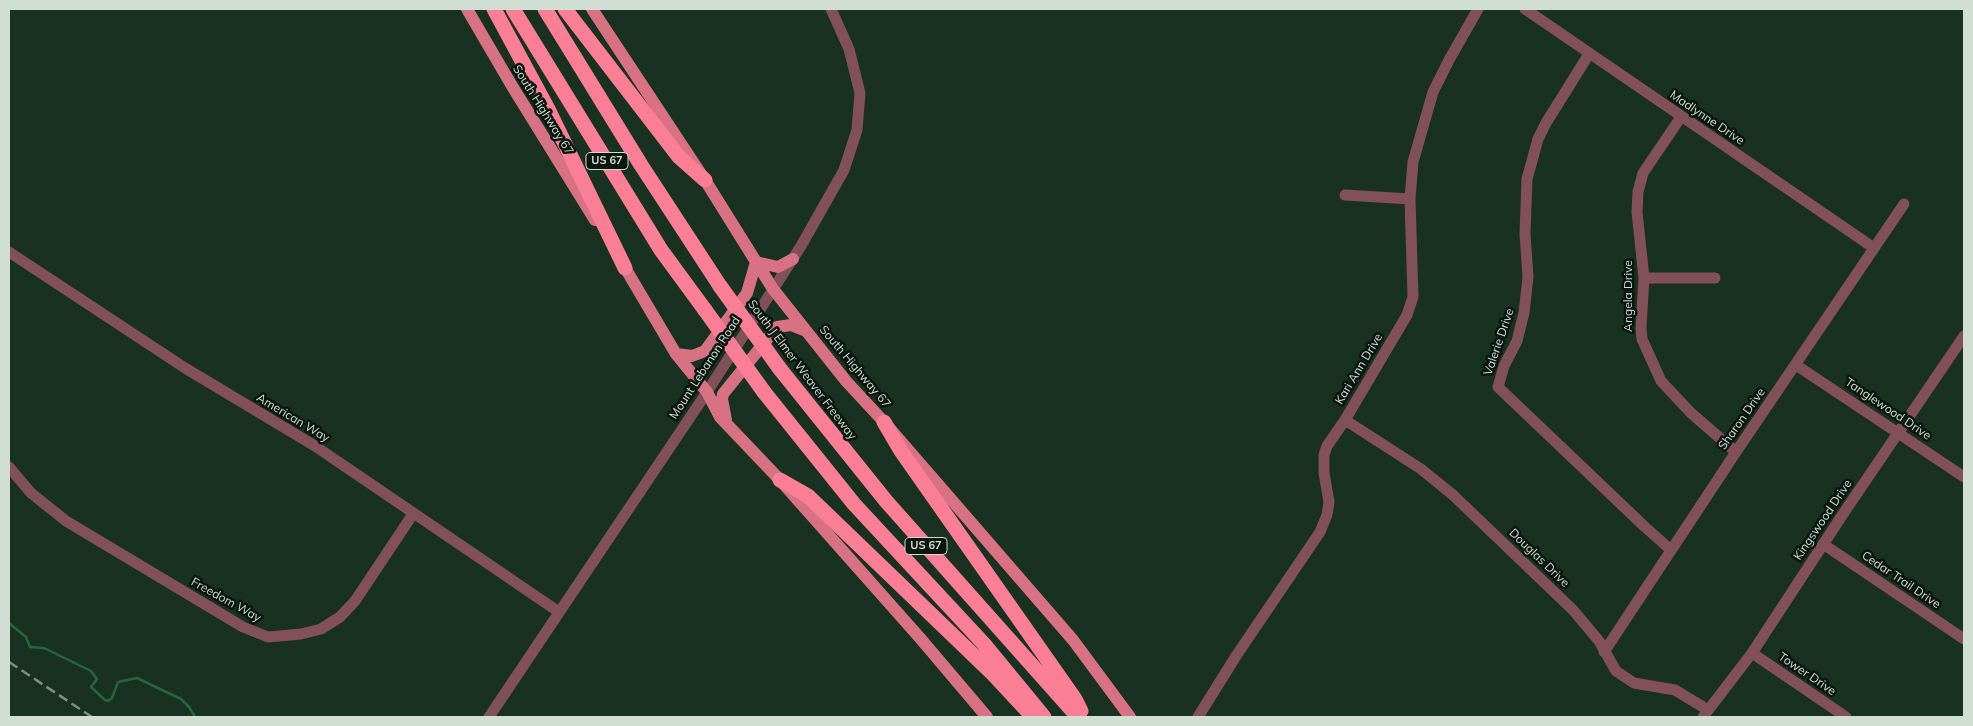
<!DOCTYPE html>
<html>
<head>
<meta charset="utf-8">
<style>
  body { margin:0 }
  #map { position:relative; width:1973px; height:726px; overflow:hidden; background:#183120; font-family:Mulish,sans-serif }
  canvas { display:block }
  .frame { position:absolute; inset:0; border:10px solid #d0ded4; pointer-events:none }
</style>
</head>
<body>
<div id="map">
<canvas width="1973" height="726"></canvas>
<div class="frame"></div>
</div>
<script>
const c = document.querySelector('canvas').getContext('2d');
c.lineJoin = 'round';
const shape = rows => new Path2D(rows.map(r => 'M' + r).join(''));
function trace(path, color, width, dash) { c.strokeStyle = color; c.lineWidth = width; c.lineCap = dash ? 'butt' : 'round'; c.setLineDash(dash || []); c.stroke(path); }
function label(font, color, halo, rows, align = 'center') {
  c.font = font + ' Mulish,sans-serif'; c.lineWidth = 5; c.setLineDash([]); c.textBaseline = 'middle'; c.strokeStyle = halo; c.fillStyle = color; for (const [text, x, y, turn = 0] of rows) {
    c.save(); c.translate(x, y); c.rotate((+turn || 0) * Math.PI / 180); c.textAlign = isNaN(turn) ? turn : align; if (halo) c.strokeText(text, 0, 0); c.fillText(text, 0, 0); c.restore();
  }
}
const stream = shape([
  [9,623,26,637,30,647,44,648,91,671,97,679,91,687,105,700,108,701,112,698,118,682,137,678,181,699,189,707,195,717]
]);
const minor = shape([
  [1525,9,1874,248],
  [1589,54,1546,123,1538,139,1527,179,1525,234,1528,277,1524,313,1517,341,1504,366,1498,387,1645,527,1671,550],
  [1681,117,1643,173,1638,192,1637,212,1644,278,1641,328,1642,339,1661,381,1691,413,1736,452],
  [1345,195,1410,199],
  [9,252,185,368,315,446,559,612],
  [1644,278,1715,278],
  [1796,365,1964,477],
  [1345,420,1421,469,1453,495,1573,610,1599,641,1616,671,1634,683,1675,690,1708,710],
  [9,467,31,493,66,521,243,627,268,637,301,634,321,629,340,617,355,601,413,514],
  [1823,544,1964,639],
  [1604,652,1736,452,1904,204],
  [1752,653,1846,717],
  [489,717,707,392,801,246,844,170,857,130,860,93,849,49,831,9],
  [1198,717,1236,656,1320,532,1327,515,1329,502,1324,473,1324,455,1327,446,1345,420,1407,315,1413,297,1410,199,1413,162,1433,92,1449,60,1478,9],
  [1703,717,1752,653,1845,511,1964,336]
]);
const major = shape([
  [467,9,512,86,595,220],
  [592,9,705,180,773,289,846,381,884,422,1073,640,1130,717],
  [621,261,676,354,707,392,720,417,780,480,920,638,987,717],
  [676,354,692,356,705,351,747,293,756,262,778,267,793,259],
  [726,420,722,399,723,394,777,327,791,325,806,331]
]);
const highway = shape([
  [494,9,548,109,625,268],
  [513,9,661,250,705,310],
  [545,9,641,165,720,286],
  [565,9,679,157,705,180],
  [780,369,886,501,1078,717],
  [764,392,854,504,984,644,1044,717],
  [884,422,901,451,1075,699,1081,711],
  [780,480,808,496,991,672,1032,716]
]);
const rail = shape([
  [9,662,92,717]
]);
const highwayBridge = shape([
  [720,286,780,369],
  [705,310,764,392]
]);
const shields = [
  [607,161,42],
  [926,546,42]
];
const shieldNames = [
  ["US 67",607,161],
  ["US 67",926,546]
];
const streetNames = [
  ["South Highway 67",543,110,58],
  ["Madlynne Drive",1707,118,34],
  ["Angela Drive",1628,296,-90],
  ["Valerie Drive",1499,342,-71],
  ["South Highway 67",855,367,50],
  ["Mount Lebanon Road",705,368,-57],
  ["Kari Ann Drive",1359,369,-59],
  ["South J Elmer Weaver Freeway",802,370,53],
  ["Tanglewood Drive",1888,409,34],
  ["American Way",293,418,31],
  ["Sharon Drive",1742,419,-55],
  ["Kingswood Drive",1823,520,-56],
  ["Douglas Drive",1539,558,44],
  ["Cedar Trail Drive",1901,580,34],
  ["Freedom Way",226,600,29],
  ["Tower Drive",1807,674,34]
];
trace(stream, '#25663f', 2.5);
trace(minor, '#825058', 11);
trace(major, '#d87184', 12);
trace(highway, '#fa7e95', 15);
trace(rail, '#7d9083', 2.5, [10, 5]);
trace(highwayBridge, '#fa7e95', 15);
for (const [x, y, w] of shields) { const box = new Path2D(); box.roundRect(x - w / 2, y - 8.5, w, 17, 4); c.fillStyle = '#0b160f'; c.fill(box); trace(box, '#d0ded4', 1); }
label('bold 11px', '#d0ded4', null, shieldNames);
label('12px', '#d0ded4', '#0b160f', streetNames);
</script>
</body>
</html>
